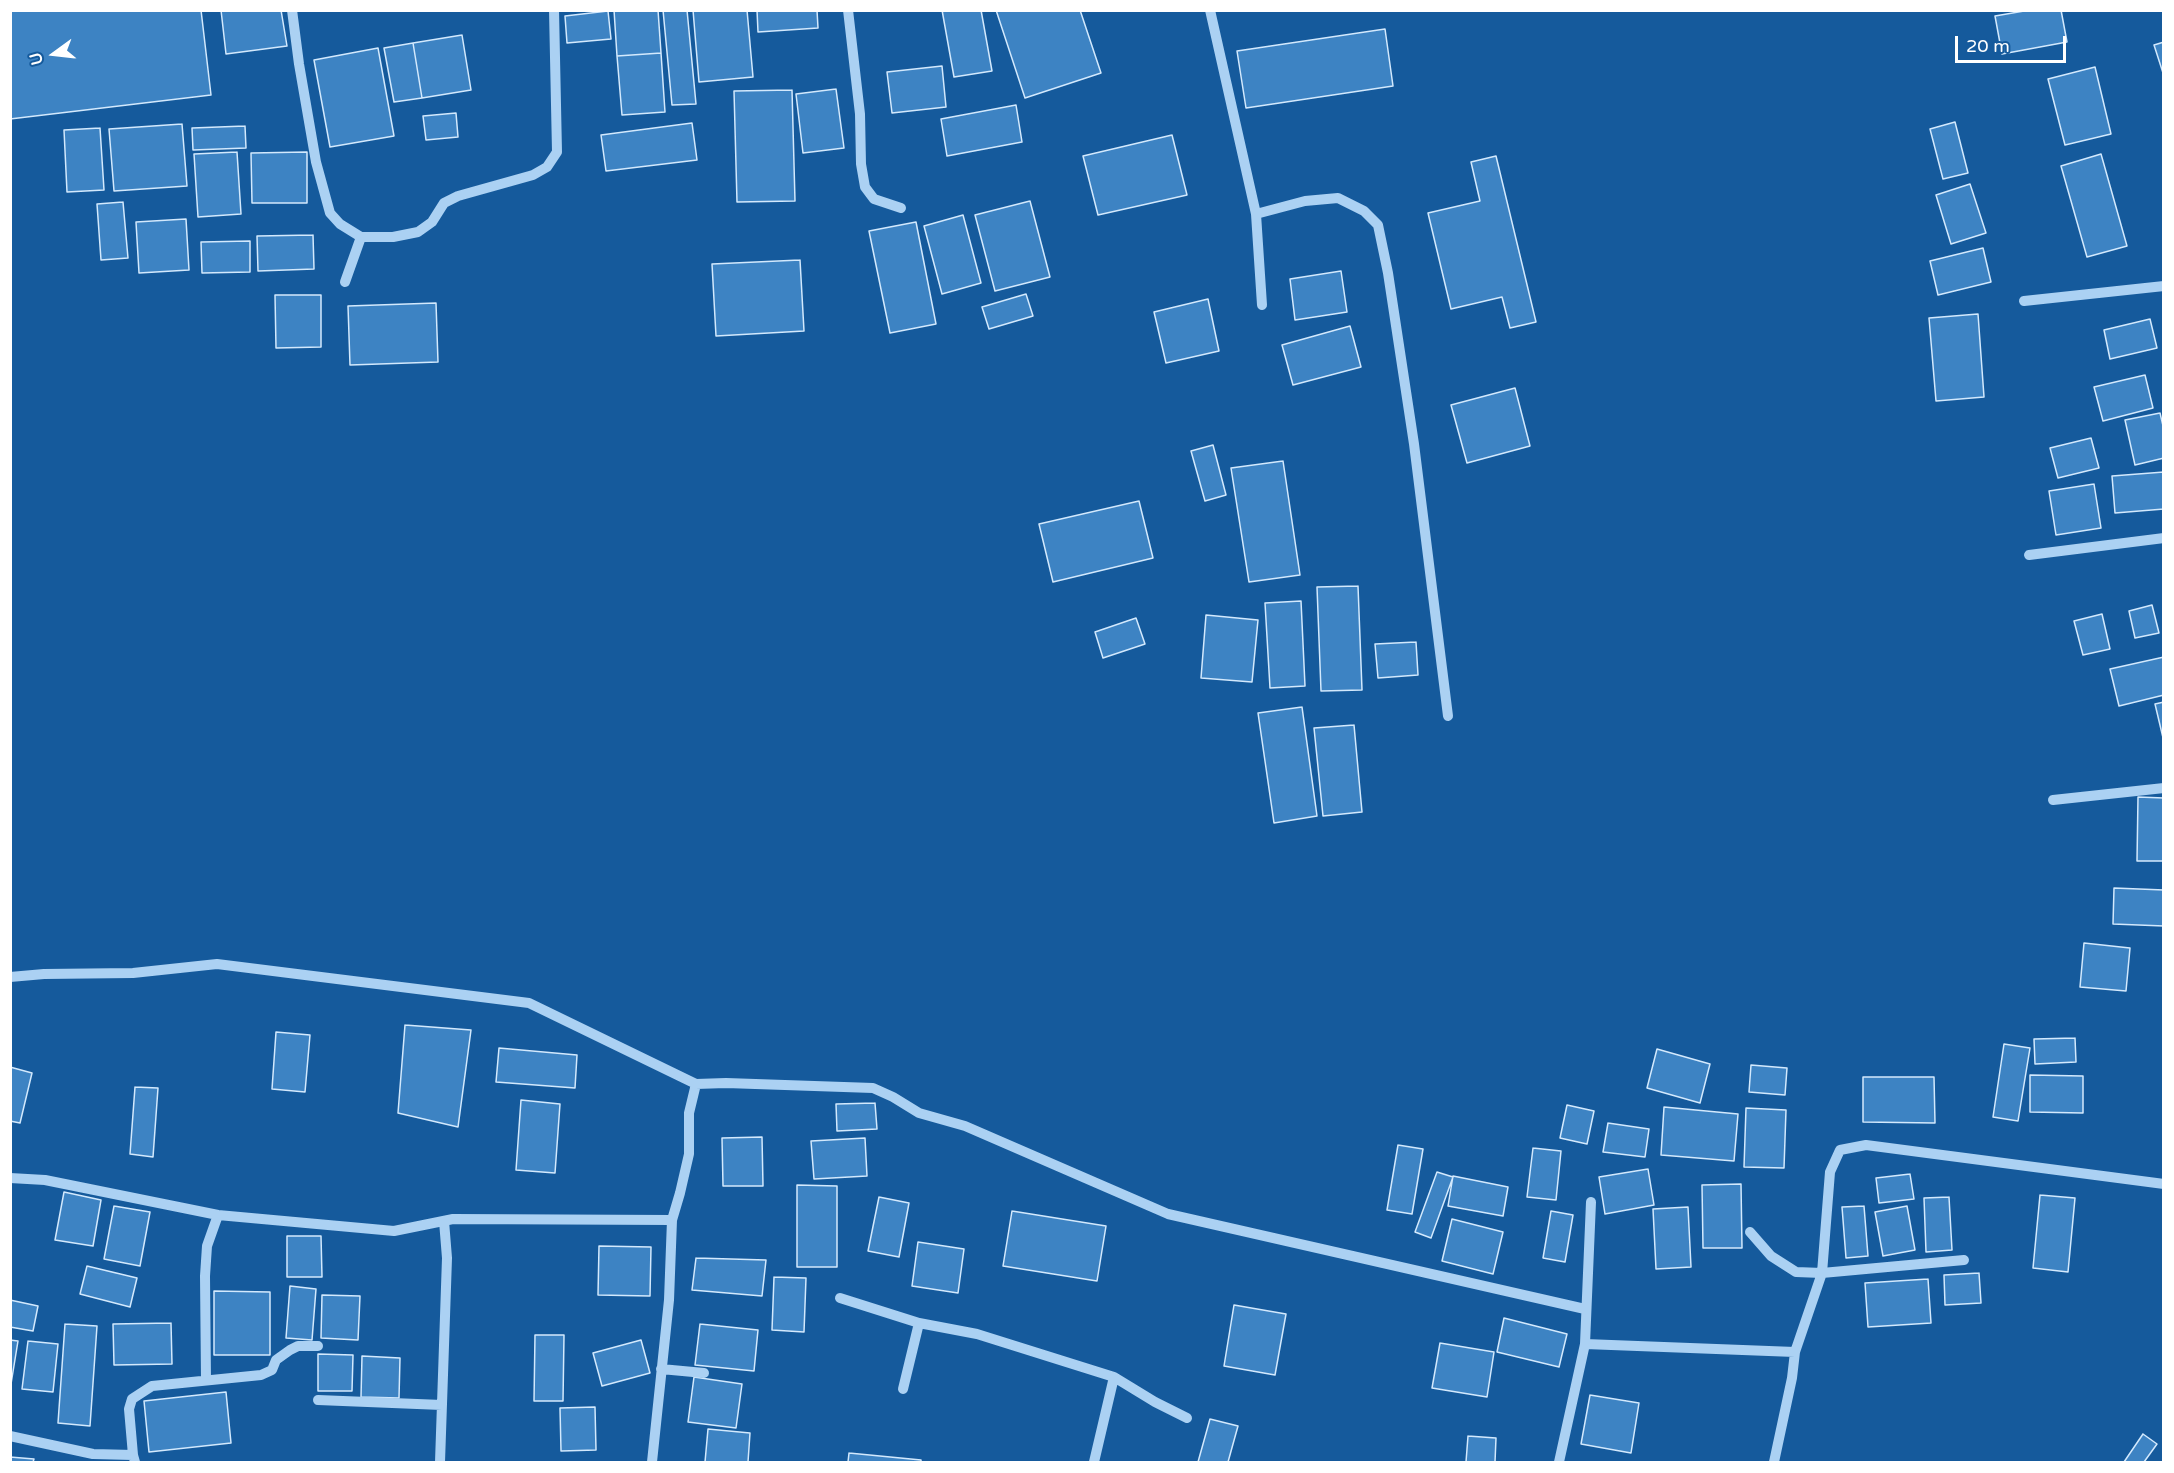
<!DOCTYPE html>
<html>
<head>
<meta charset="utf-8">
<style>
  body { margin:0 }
  #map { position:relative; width:2174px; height:1473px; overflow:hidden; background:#155a9c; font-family:"Varela Round",sans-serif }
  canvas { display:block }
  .frame { position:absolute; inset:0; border:12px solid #fff; pointer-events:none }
  .north { position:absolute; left:24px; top:24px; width:60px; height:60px; -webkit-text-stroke:4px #155a9c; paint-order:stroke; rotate:255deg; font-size:16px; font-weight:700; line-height:24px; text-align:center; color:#fff }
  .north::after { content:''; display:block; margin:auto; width:21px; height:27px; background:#fff; clip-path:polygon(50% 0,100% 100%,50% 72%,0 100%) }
  .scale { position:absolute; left:1955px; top:36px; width:111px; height:27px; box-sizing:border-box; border:3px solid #fff; border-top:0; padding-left:8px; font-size:18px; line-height:21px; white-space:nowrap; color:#fff; -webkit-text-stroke:4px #155a9c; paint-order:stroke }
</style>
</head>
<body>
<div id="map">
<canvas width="2174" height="1473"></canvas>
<div class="frame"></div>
<div class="north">U</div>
<div class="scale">20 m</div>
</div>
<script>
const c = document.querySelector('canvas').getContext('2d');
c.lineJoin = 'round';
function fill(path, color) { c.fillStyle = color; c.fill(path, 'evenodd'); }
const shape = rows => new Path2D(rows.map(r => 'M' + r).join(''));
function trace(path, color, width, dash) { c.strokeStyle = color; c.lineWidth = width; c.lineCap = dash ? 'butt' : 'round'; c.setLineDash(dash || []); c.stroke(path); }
const building = shape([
  [10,10,201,10,211,95,10,119,10,10],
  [221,10,281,10,287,46,226,54,221,10],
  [614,10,658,10,661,53,617,56,614,10],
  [663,10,687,10,696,104,672,105,663,10],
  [693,10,747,10,753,77,699,82,693,10],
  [757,10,817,10,818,28,758,32,757,10],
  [942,10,981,10,992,71,954,77,942,10],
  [996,10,1080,10,1101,73,1025,98,996,10],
  [2030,10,2061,10,2067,42,2002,54,1995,16,2030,10],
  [608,11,611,39,567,43,565,16,608,11],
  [1385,29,1393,86,1246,108,1237,51,1385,29],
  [462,35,471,90,422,98,413,43,462,35],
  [2164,42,2164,76,2154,45,2164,42],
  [413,43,422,98,394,102,384,48,413,43],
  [378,48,394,136,330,147,314,60,378,48],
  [661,53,665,112,622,115,617,56,661,53],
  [942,66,946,107,892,113,887,72,942,66],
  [2095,67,2111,134,2065,145,2048,79,2095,67],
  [836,89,844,148,803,153,796,94,836,89],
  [792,90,795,201,737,202,734,91,792,90],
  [1016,105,1022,142,947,156,941,119,1016,105],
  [456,113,458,137,426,140,423,116,456,113],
  [1955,122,1968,173,1943,179,1930,129,1955,122],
  [692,123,697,160,606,171,601,135,692,123],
  [182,124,187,186,114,191,109,129,182,124],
  [245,126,246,148,193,150,192,128,245,126],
  [100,128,104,190,67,192,64,130,100,128],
  [1172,135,1187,195,1098,215,1083,156,1172,135],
  [237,152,241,214,198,217,194,154,237,152],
  [307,152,307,203,252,203,251,153,307,152],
  [2101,154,2127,246,2087,257,2061,166,2101,154],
  [1496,156,1536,322,1510,328,1502,297,1451,309,1428,213,1480,201,1471,162,1496,156],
  [1970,184,1986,233,1951,244,1936,195,1970,184],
  [1030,201,1050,277,995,291,975,215,1030,201],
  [123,202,128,258,101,260,97,204,123,202],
  [963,215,981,283,942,294,924,226,963,215],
  [186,219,189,270,139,273,136,222,186,219],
  [916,222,936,324,890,333,869,231,916,222],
  [313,235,314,269,258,271,257,236,313,235],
  [250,241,250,272,202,273,201,242,250,241],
  [1983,248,1991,282,1938,295,1930,261,1983,248],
  [800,260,804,331,716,336,712,264,800,260],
  [1341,271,1347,312,1295,320,1290,279,1341,271],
  [1026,294,1033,316,989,329,982,307,1026,294],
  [275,295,321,295,321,347,276,348,275,295],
  [1208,299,1219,351,1166,363,1154,312,1208,299],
  [436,303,438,362,350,365,348,306,436,303],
  [1978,314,1984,397,1936,401,1929,318,1978,314],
  [2150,319,2157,348,2110,359,2104,330,2150,319],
  [1350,326,1361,367,1293,385,1282,345,1350,326],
  [2145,375,2153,408,2103,421,2094,387,2145,375],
  [1515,388,1530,446,1467,463,1451,405,1515,388],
  [2160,413,2164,430,2164,458,2135,465,2125,420,2160,413],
  [2091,438,2099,468,2058,478,2050,448,2091,438],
  [1213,445,1226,495,1205,501,1191,451,1213,445],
  [1283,461,1300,575,1249,582,1231,468,1283,461],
  [2164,472,2164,509,2115,513,2112,476,2164,472],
  [2094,484,2101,528,2056,535,2049,491,2094,484],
  [1139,501,1153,558,1053,582,1039,524,1139,501],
  [1358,586,1362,690,1321,691,1317,587,1358,586],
  [1301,601,1305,686,1270,688,1265,603,1301,601],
  [2152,605,2159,633,2135,638,2129,611,2152,605],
  [2102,614,2110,649,2083,655,2074,621,2102,614],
  [1206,615,1258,620,1252,682,1201,678,1206,615],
  [1136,618,1145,644,1103,658,1095,632,1136,618],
  [1416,642,1418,675,1378,678,1375,644,1416,642],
  [2164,657,2164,695,2119,706,2110,669,2164,657],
  [2164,702,2164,742,2155,704,2164,702],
  [1302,707,1317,816,1274,823,1258,713,1302,707],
  [1354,725,1362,812,1323,816,1314,728,1354,725],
  [2138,797,2164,798,2164,861,2137,861,2138,797],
  [2114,888,2164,890,2164,926,2113,924,2114,888],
  [2084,943,2130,948,2126,991,2080,987,2084,943],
  [405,1025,471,1030,458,1127,398,1113,405,1025],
  [276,1032,310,1035,305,1092,272,1089,276,1032],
  [2075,1038,2076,1062,2035,1064,2034,1039,2075,1038],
  [2004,1044,2030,1048,2018,1121,1993,1117,2004,1044],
  [499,1048,577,1055,575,1088,496,1082,499,1048],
  [1657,1049,1710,1064,1700,1103,1647,1088,1657,1049],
  [1751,1065,1787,1068,1785,1095,1749,1092,1751,1065],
  [10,1067,32,1073,20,1123,10,1121,10,1067],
  [2030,1075,2083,1076,2083,1113,2030,1112,2030,1075],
  [1863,1077,1934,1077,1935,1123,1863,1122,1863,1077],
  [135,1087,158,1088,153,1157,130,1154,135,1087],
  [521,1100,560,1104,555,1173,516,1170,521,1100],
  [875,1103,877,1129,837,1131,836,1104,875,1103],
  [1567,1105,1594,1111,1587,1144,1560,1138,1567,1105],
  [1664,1107,1738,1114,1734,1161,1661,1155,1664,1107],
  [1746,1108,1786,1110,1784,1168,1744,1167,1746,1108],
  [1608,1123,1649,1129,1645,1157,1603,1152,1608,1123],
  [762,1137,763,1186,723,1186,722,1138,762,1137],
  [865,1138,867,1176,814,1179,811,1141,865,1138],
  [1398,1145,1423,1149,1412,1214,1387,1210,1398,1145],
  [1533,1148,1561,1151,1556,1200,1527,1197,1533,1148],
  [1648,1169,1654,1205,1605,1214,1599,1177,1648,1169],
  [1437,1172,1453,1177,1431,1238,1415,1232,1437,1172],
  [1910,1174,1914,1199,1879,1203,1876,1178,1910,1174],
  [1453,1176,1508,1187,1503,1216,1448,1206,1453,1176],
  [1741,1184,1742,1248,1703,1248,1702,1185,1741,1184],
  [797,1185,837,1186,837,1267,797,1267,797,1185],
  [64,1192,101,1200,93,1246,55,1240,64,1192],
  [2040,1195,2075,1198,2068,1272,2033,1268,2040,1195],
  [879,1197,909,1203,899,1257,868,1251,879,1197],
  [1949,1197,1952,1250,1926,1252,1924,1198,1949,1197],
  [114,1206,150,1212,140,1266,104,1259,114,1206],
  [1864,1206,1868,1256,1846,1258,1842,1207,1864,1206],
  [1907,1206,1915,1250,1883,1256,1875,1212,1907,1206],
  [1688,1207,1691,1267,1656,1269,1653,1209,1688,1207],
  [1012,1211,1106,1226,1097,1281,1003,1266,1012,1211],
  [1551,1211,1573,1215,1565,1262,1543,1258,1551,1211],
  [1452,1219,1503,1232,1493,1274,1442,1261,1452,1219],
  [287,1236,321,1236,322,1277,287,1277,287,1236],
  [918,1242,964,1249,958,1293,912,1286,918,1242],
  [599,1246,651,1247,650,1296,598,1295,599,1246],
  [696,1258,766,1260,762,1296,692,1290,696,1258],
  [87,1266,137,1278,130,1307,80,1294,87,1266],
  [1979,1273,1981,1303,1945,1305,1944,1275,1979,1273],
  [774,1277,806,1278,804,1332,772,1330,774,1277],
  [1928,1279,1931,1323,1868,1327,1865,1283,1928,1279],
  [290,1286,316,1289,312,1340,286,1338,290,1286],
  [214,1291,270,1292,270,1355,214,1355,214,1291],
  [322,1295,360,1296,358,1340,321,1338,322,1295],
  [10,1300,38,1306,33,1331,10,1327,10,1300],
  [1234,1305,1286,1314,1275,1375,1224,1366,1234,1305],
  [1504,1318,1567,1334,1559,1367,1497,1352,1504,1318],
  [171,1323,172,1364,114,1365,113,1324,171,1323],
  [65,1324,97,1326,90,1426,58,1423,65,1324],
  [700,1324,758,1330,754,1371,695,1365,700,1324],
  [535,1335,564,1335,563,1401,534,1401,535,1335],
  [10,1340,18,1341,11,1384,10,1384,10,1340],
  [641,1340,650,1373,602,1386,593,1353,641,1340],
  [28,1341,58,1344,53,1392,22,1389,28,1341],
  [1440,1343,1494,1352,1487,1397,1432,1388,1440,1343],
  [318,1354,353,1355,352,1391,318,1391,318,1354],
  [362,1356,400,1358,399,1398,361,1397,362,1356],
  [694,1377,742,1384,736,1428,688,1422,694,1377],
  [226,1392,231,1443,149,1452,144,1401,226,1392],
  [1590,1395,1639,1403,1631,1453,1581,1444,1590,1395],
  [595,1407,596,1450,561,1451,560,1408,595,1407],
  [1210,1419,1238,1426,1228,1462,1198,1462,1210,1419],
  [708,1429,750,1433,748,1462,705,1462,708,1429],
  [2143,1434,2157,1444,2144,1462,2124,1462,2143,1434],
  [1468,1436,1496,1438,1495,1462,1466,1462,1468,1436],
  [849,1453,921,1460,921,1462,848,1462,849,1453],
  [10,1457,34,1459,33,1462,10,1462,10,1457]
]);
const minor = shape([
  [292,10,299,64,316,162,330,213,340,224,361,237,393,237,418,232,432,222,444,203,458,196,533,175,547,167,557,152,554,10],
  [848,10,860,114,861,164,865,187,874,199,901,208],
  [1210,10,1256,214,1262,305],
  [1256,214,1305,201,1338,198,1364,211,1378,225,1388,273,1414,444,1448,716],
  [345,282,361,237],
  [2024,301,2164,286],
  [2029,555,2164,538],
  [2053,800,2164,788],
  [10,977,44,974,133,973,217,964,529,1003,696,1084],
  [10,1178,45,1180,218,1215,394,1231,453,1219,672,1220],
  [1750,1232,1771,1256,1796,1272,1822,1273,1964,1260],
  [840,1298,919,1323],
  [1585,1344,1795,1352],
  [661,1369,704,1373],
  [1114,1377,1155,1402,1187,1418],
  [206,1380,205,1276,207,1246,218,1215],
  [903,1389,919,1323,977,1334,1114,1377,1094,1462],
  [318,1400,442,1405],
  [10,1436,93,1454,133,1455,135,1462],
  [133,1455,129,1409,132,1399,152,1386,261,1375,272,1370,276,1360,290,1350,298,1346,318,1346],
  [440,1462,447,1258,444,1221],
  [652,1462,669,1300,672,1220,680,1193,689,1154,689,1113,696,1084,726,1083,873,1088,893,1097,919,1113,965,1126,1168,1214,1585,1309],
  [1559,1462,1585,1344,1591,1202],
  [1774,1462,1792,1378,1795,1352,1822,1273,1830,1172,1840,1150,1866,1145,2164,1184]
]);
fill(building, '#3d83c3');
trace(building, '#d3e9fd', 1.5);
trace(minor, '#abd1f3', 10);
</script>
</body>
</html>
